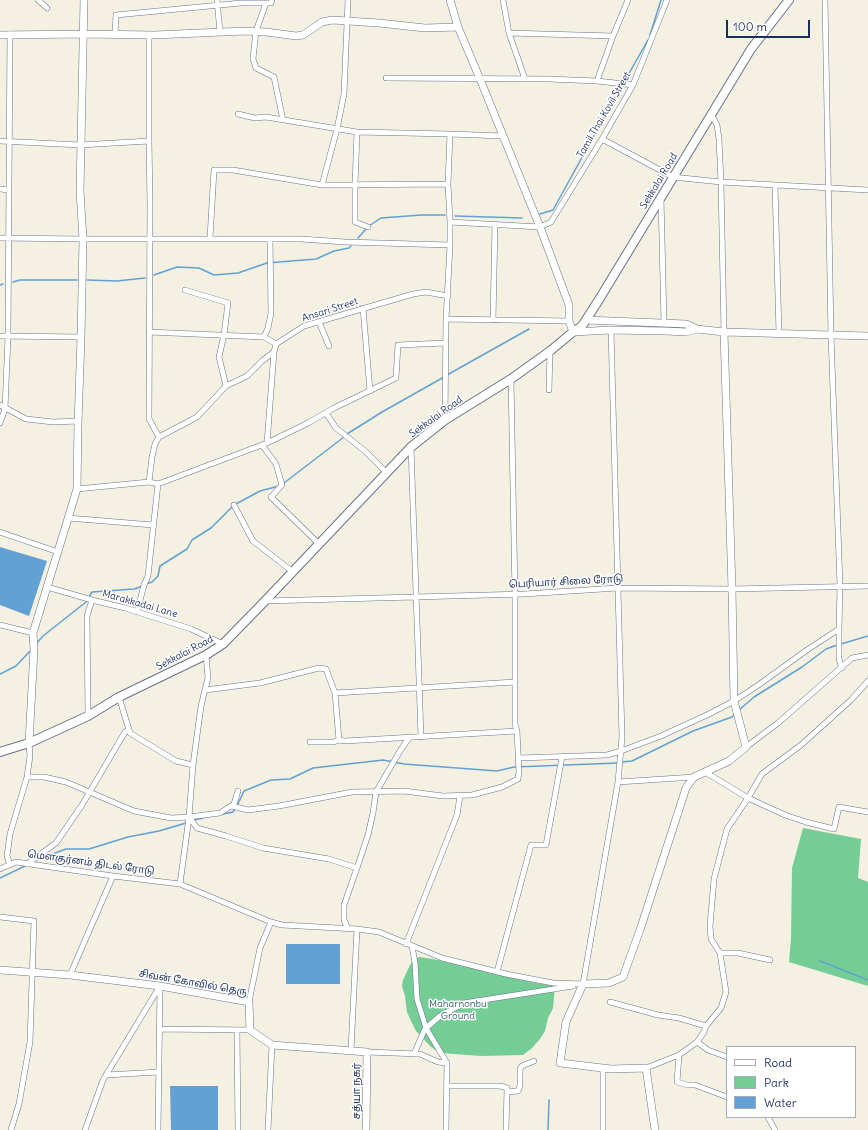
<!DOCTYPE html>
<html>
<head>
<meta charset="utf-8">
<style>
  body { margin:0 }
  #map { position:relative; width:868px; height:1130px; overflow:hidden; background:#f4f1e2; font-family:Delius,sans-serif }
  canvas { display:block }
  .legend { position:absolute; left:726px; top:1046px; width:130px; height:72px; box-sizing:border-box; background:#fff; border:1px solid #a4acbf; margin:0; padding:5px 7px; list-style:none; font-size:12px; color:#1b2f5e }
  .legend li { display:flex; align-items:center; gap:8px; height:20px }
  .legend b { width:20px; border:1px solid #a4acbf }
  .scale { position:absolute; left:726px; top:20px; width:84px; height:18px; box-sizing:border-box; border:2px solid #1b2f5e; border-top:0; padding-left:5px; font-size:12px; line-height:14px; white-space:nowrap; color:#1b2f5e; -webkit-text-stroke:3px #fff; paint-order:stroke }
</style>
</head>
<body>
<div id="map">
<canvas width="868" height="1130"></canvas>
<ul class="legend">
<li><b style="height:5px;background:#fff"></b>Road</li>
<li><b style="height:11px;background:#74cd94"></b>Park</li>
<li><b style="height:11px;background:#63a1d4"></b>Water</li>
</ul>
<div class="scale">100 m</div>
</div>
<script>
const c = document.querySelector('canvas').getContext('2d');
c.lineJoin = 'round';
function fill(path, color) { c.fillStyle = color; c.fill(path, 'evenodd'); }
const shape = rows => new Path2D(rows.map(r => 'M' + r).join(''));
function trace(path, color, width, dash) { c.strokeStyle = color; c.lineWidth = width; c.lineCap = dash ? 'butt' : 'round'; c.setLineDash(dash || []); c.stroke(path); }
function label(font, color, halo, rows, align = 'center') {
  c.font = font + ' Delius,"Noto Sans Tamil",sans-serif'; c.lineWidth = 3; c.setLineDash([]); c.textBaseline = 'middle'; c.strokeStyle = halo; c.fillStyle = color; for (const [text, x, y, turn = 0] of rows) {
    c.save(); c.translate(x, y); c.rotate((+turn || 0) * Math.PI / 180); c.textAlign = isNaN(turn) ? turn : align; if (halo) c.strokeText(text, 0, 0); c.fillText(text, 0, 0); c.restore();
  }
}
const green = shape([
  [803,828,861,839,858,878,868,882,868,986,789,962,791,939,792,868],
  [420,957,438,960,471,967,493,973,536,983,555,986,553,1008,548,1018,545,1031,540,1039,532,1048,523,1055,481,1056,441,1053,435,1050,430,1046,416,1031,411,1021,407,1012,405,996,402,986,403,980,413,959]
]);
const water = shape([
  [0,547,47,561,29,616,0,605],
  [286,944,340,944,340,984,286,984],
  [170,1086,218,1086,218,1130,171,1130]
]);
const stream = shape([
  [650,35,661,0],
  [624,82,648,40],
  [540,214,553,210,622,85],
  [455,216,522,218],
  [369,226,381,218,422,215,445,215],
  [358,238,366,229],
  [154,275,177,267,199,268,214,275,238,273,267,263,316,259,334,251,349,248,351,246],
  [87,280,117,281,145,278],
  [13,282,20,280,77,280],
  [0,285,3,284],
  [447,375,529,329],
  [347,434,382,412,444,377],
  [284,483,344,437],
  [146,584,152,582,158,576,160,566,187,549,192,540,211,528,234,505,260,491,279,486],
  [36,644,43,636,86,602,92,592,134,589,143,586],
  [841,644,868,636],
  [0,674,16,666,31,650],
  [739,710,754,697,802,667,826,649,837,645],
  [621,762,632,761,693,731,732,717,735,714],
  [237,806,244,791,271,780,290,779,313,768,383,760,404,764,497,771,514,767,618,763],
  [223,814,233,812,235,809],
  [194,820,203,818],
  [36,860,66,849,89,849,128,837,159,831,186,823],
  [0,878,25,866],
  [820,961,868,980],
  [548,1130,549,1100]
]);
const street = shape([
  [38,0,47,8],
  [217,0,220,32],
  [503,0,509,33,525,79],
  [825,0,831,335,840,586,839,629,839,659,842,668],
  [266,3,256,31,253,59,256,68,274,77,283,120],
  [509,33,613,36],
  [115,34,116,15,241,3,271,3,272,0],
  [149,35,149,141,150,205,149,419,159,437],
  [386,78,549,79,597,81,633,85],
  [597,81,613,36,628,0],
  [238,114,255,118,266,117,357,132,450,134,503,136],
  [711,114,717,125,719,139,721,182,724,332],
  [357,132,355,185,355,222,368,227],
  [450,134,448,184,450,222],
  [602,139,673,177,721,182,868,190],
  [0,141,80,145,149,141],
  [322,185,337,129,344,94,348,0],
  [775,185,779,334],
  [0,189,9,190],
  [661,198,664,323],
  [0,238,83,239,301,239,345,242,450,245,450,222,540,227,551,222,602,139,633,85,667,0],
  [210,238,214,170,233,170,322,185,448,184],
  [185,290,228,303,224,335,219,357,226,386],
  [363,308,370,391],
  [446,319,569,321],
  [493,320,495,224],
  [319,322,329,346],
  [611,330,622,737,618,782],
  [149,332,264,337,276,344],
  [0,336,81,337],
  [264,337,268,328,271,313,270,239],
  [511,379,515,595,515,724,517,731],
  [549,390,550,351],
  [0,405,26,419,53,422,78,421],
  [326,413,336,428,365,451,387,473],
  [445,420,446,319,450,245],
  [0,423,5,409,8,336,10,34],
  [159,437,197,417,226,386,247,376,262,361,274,352,276,344,304,326,413,294,426,292,448,296],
  [267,443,274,352],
  [262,445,276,464,282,485,271,497,319,544],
  [411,447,421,737],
  [149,482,152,457,155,444,159,437],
  [77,489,149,482,158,484,267,443,308,423,334,408,396,378,398,345,446,343],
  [234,505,253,541,293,572],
  [68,518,153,525],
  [0,532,58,552],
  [47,587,92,600],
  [265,601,378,598,524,594,618,588,732,589,868,586],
  [137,612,144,585,148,576,158,484],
  [0,625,33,633],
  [205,690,260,683,319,668,326,669,335,693,339,740],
  [335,693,515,682],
  [119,697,130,733,176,761,193,765,189,817,180,884],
  [88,716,87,616,92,600,125,608,191,629,223,644],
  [29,743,30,756,27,777,44,777,66,782,134,811,171,818,189,817,220,813,234,804,238,791],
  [746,747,778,723,852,658,868,655],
  [519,758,607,755,621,751,661,736,709,714,734,701,757,686,807,650,839,629],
  [193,765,201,706,208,678,206,655],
  [705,772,748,798,762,774,801,745,851,700,868,681],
  [232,806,248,810,279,806,352,792,404,791,443,796,472,795,502,787,518,779,519,772,517,731,345,741,339,740,334,742,310,742],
  [189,817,197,828,226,836,263,848,329,859,357,868,368,835,373,813,376,792,400,751,409,738],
  [27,864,56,843,82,805,125,732,129,730],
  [10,865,7,856,10,834,27,777],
  [0,869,16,862,113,876,180,884,271,922,282,925,357,929,379,932,442,958,506,974,553,983,583,984,618,782,694,777],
  [0,917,34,921,30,1042,19,1104,11,1130],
  [348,929,344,920,344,905,357,868],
  [406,944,457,815,460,796],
  [412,946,415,963,417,999,426,1028,447,1063,446,1130],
  [720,953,738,953,770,960],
  [497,972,531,845,546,845,562,757],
  [70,975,113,876],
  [249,1002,260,948,271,922],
  [610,1002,658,1015,679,1018,706,1026],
  [159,1029,250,1030],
  [237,1030,238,1130],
  [697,1042,708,1050,727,1057],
  [351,1050,357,929],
  [367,1052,420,1054,438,1062,447,1063],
  [414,1054,424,1031,426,1028,440,1016,464,1003,573,986],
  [679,1055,697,1042,704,1032,706,1026,721,1008,726,992,720,953,711,939,710,926,714,879,727,829,748,798,785,815,806,822,834,829,839,807,868,812],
  [603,1068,603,1130],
  [646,1068,679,1055,677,1082,687,1085,695,1085,727,1097],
  [106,1075,159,1072],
  [447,1086,500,1086,507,1088,506,1130],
  [507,1092,518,1091,520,1086,520,1069,522,1066,534,1061],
  [768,1117,775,1130],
  [85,1130,103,1080,160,986],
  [158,1130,160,987],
  [268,1130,272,1045]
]);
const secondary = shape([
  [450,0,458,27,480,79,540,227,569,305,569,321,573,332,611,330,665,331,686,332,697,329,724,332,868,336],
  [0,35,83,34,155,35,245,31,266,32,296,36,303,35,322,22,332,20,379,23,425,28,458,27],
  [586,320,686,324,697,329],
  [29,743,34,649,33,633,77,489,78,424,81,337,83,239,80,191,84,0],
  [0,970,70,975,160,986,249,1002,250,1030,272,1045,367,1052,366,1130],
  [655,1130,646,1068,611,1069,560,1063,566,1022,583,984,609,983,623,977,641,927,686,788,694,777,729,761,746,747,734,701,732,589,724,332]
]);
const primary = shape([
  [0,752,29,743,88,716,119,697,206,655,223,644,265,601,411,447,445,420,511,379,550,351,573,332,581,327,584,323,600,298,751,49,789,0]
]);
const streetNames = [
  ["Tamil Thai Kovil Street",604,115,-60],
  ["Sekkalai Road",659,181,-59],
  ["Ansari Street",330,310,-18],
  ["Sekkalai Road",436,417,-36],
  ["பெரியார் சிலை ரோடு",566,582,-3],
  ["Marakkadai Lane",140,604,16],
  ["Sekkalai Road",185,653,-28],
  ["மௌகுர்னம் திடல் ரோடு",91,863,8],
  ["சிவன் கோவில் தெரு",193,983,10],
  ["சத்யா நகர்",357,1091,-90]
];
const parkNames = [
  ["Maharnonbu",458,1004],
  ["Ground",458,1016]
];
fill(green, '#74cd94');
fill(water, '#63a1d4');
trace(stream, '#63a1d4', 1.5);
trace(street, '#67738c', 6);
trace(secondary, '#67738c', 8);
trace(primary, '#67738c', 10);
trace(street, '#fff', 5);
trace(secondary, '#fff', 7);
trace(primary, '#fff', 8);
label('10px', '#1b2f5e', '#fff', streetNames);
label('10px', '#365e6e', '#fff', parkNames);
</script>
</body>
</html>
